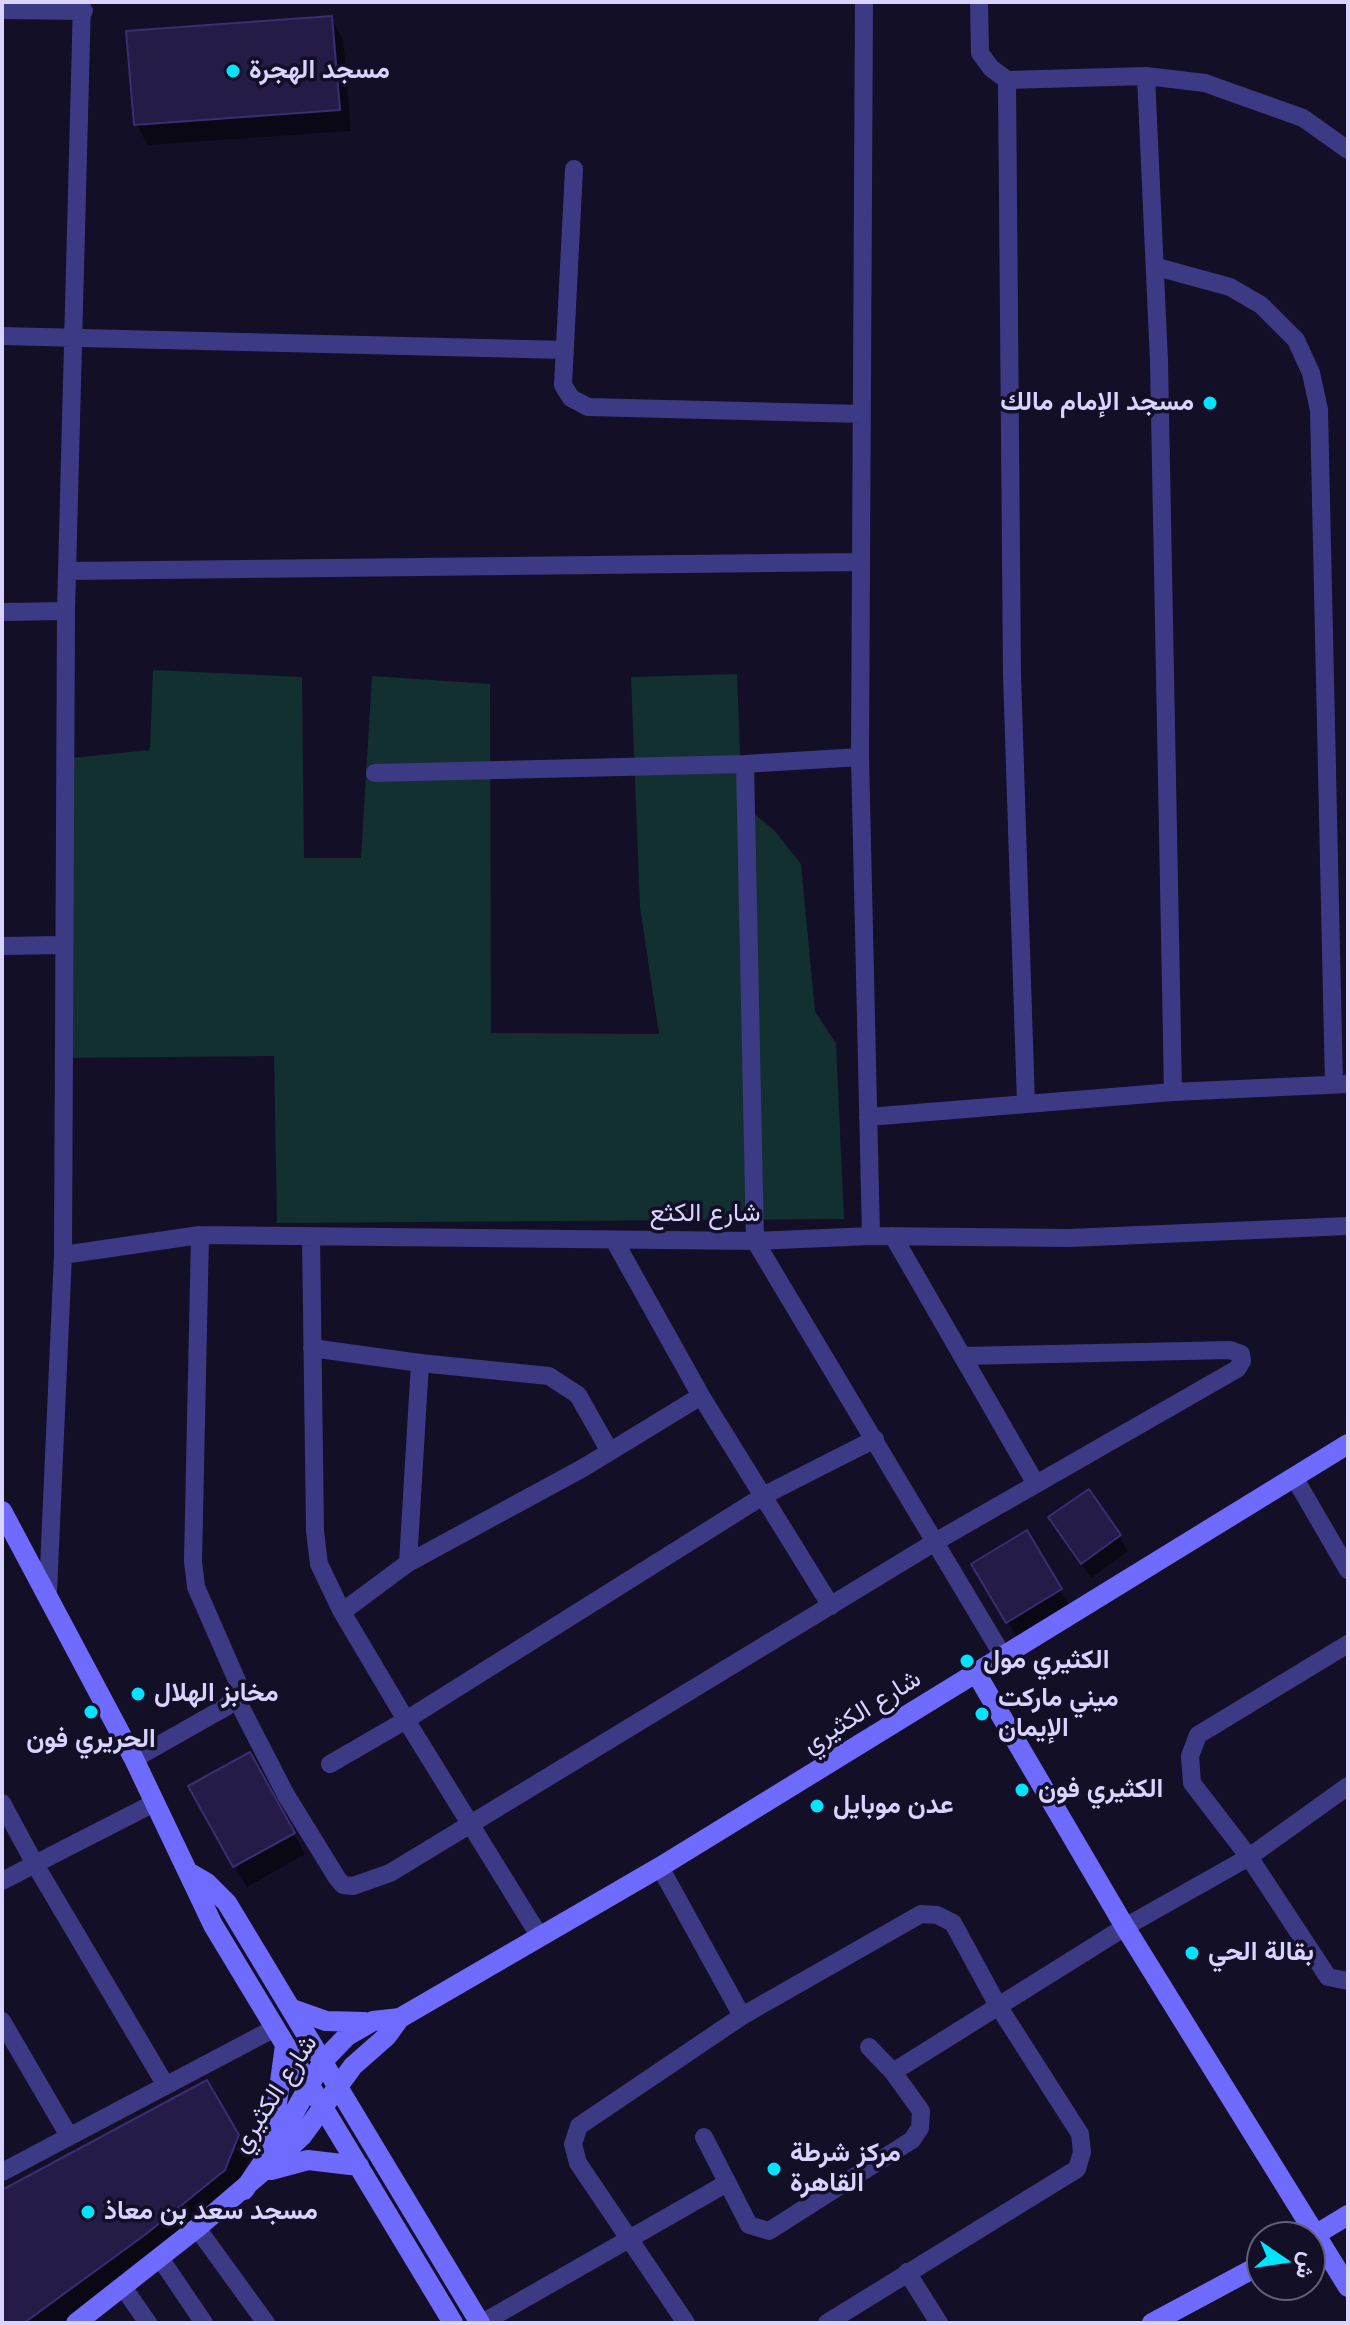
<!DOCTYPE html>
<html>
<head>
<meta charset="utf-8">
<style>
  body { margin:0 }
  #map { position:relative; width:1350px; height:2325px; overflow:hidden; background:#130f26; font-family:"Noto Sans",Vazirmatn,sans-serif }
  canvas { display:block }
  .frame { position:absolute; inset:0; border:4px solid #d9d4ff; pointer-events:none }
  .north { position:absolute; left:1246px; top:2221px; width:80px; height:80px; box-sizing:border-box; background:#130f26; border:2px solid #625e7d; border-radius:50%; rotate:103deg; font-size:22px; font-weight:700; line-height:32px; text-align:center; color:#d9d4ff }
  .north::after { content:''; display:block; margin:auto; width:28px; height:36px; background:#00e5ff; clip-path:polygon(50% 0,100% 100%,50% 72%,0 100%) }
</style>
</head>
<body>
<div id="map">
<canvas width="1350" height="2325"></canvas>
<div class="frame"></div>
<div class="north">ش</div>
</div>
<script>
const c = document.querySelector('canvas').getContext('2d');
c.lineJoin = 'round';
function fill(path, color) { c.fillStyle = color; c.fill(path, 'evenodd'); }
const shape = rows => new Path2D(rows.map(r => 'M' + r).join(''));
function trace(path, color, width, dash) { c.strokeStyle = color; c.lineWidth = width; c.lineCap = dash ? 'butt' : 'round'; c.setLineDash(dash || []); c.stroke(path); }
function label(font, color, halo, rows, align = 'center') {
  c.font = font + ' "Noto Sans",Vazirmatn,sans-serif'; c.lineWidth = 7; c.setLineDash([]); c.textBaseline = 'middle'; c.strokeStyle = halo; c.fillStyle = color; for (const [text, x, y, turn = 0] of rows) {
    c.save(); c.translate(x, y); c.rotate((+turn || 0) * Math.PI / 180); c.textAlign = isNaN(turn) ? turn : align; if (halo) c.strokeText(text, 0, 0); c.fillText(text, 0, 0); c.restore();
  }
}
const green = shape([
  [153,670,302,677,304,858,361,858,372,676,490,684,491,1033,659,1034,640,907,631,677,737,674,742,804,774,830,801,864,815,1012,836,1043,844,1219,277,1223,274,1056,64,1058,61,759,150,750]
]);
const shadow = shape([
  [331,18,343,39,351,131,148,145,136,124],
  [1026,1533,1069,1605,1017,1637,974,1565],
  [1060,1533,1119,1536,1128,1551,1091,1578],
  [250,1755,305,1854,247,1887,191,1787],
  [206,2083,250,2157,236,2191,158,2255,64,2323,2,2323,2,2192]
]);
const building = shape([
  [332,16,340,110,134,125,126,31,332,16],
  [1089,1489,1121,1535,1081,1564,1048,1517,1089,1489],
  [1027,1530,1062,1589,1006,1623,971,1564,1027,1530],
  [250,1752,295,1833,233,1867,188,1786,250,1752],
  [207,2080,239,2135,225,2170,146,2234,24,2323,2,2323,2,2190,207,2080]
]);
const street = shape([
  [864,2,860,757,871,1236],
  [979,2,980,53,991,68,1007,80,1146,76,1205,83,1303,118,1348,150],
  [2,10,84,11],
  [1146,76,1159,361,1173,1092],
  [1007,80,1012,675,1026,1104],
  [574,169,563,385,571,398,588,407,862,414],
  [1157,267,1230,287,1261,305,1296,340,1311,373,1319,410,1334,1085],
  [2,336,565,350],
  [68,571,859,562],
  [2,612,66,611],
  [745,764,755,1241,1003,1656],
  [375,773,745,764,860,757],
  [2,946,63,945],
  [868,1117,1173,1092,1348,1084],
  [311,1236,315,1531,319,1564,342,1612,406,1720,540,1937],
  [893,1236,1036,1484],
  [614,1240,701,1396,831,1606],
  [63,1255,200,1235,755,1241,871,1236,1070,1238,1348,1226],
  [312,1348,420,1363,549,1376,578,1395,609,1450],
  [1294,1477,1348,1570],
  [408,1563,420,1363],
  [48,1591,63,1255,66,611,82,2],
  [342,1612,408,1563,583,1468,701,1396],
  [1348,1644,1198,1735,1190,1756,1192,1783,1249,1857,1328,1977,1348,1981],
  [235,1696,286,1795,337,1878,343,1885,353,1886,390,1873,935,1542,1237,1369,1242,1361,1241,1354,1230,1350,963,1356],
  [134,1759,226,1707,235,1696,238,1683,196,1587,193,1561,200,1235],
  [330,1764,406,1720,763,1496,875,1439],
  [2,1803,36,1866,165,2084],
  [660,1867,742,2016],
  [2,1881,154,1803],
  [2,2021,69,2136],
  [893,2072,1125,1927,1249,1857,1348,1786],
  [704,2137,749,2225,769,2231,912,2140,920,2128,921,2111,893,2072,869,2047],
  [2,2172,275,2028],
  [197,2228,266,2323],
  [160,2258,204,2323],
  [907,2272,939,2323],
  [123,2287,148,2323],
  [482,2323,727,2183],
  [686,2323,578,2163,573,2144,579,2126,742,2016,921,1914,937,1915,953,1923,997,2004,1080,2134,1082,2152,1077,2169,827,2323]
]);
const secondary = shape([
  [2,1511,134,1759,213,1925,453,2323],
  [976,1673,1125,1927,1348,2287],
  [188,1872,207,1883,227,1903,480,2323],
  [292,2009,326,2021,365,2022],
  [272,2140,285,2045],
  [271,2170,308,2160,359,2166],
  [244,2190,281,2136,323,2061,347,2036,373,2021,400,2018,660,1867,1348,1444],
  [1310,2238,1348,2215],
  [76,2323,197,2228,282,2155,302,2136,353,2066,387,2036,400,2018],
  [1152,2323,1262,2264]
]);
const markers = [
  [233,71,8,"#00e5ff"],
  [1210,403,8,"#00e5ff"],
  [967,1661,8,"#00e5ff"],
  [138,1694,8,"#00e5ff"],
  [91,1712,8,"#00e5ff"],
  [982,1714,8,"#00e5ff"],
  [1022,1790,8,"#00e5ff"],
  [817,1806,8,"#00e5ff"],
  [1192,1953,8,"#00e5ff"],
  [774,2169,8,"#00e5ff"],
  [88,2212,8,"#00e5ff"]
];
const poiNames = [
  ["مسجد الهجرة",249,71],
  ["مسجد الإمام مالك",1194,403,"right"],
  ["الكثيري مول",983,1661],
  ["مخابز الهلال",154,1694],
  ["ميني ماركت",998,1699],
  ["الإيمان",998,1729],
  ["الحريري فون",91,1740,"center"],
  ["الكثيري فون",1038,1790],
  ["عدن موبايل",833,1806],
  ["بقالة الحي",1208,1953],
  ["مركز شرطة",790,2154],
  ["القاهرة",790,2184],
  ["مسجد سعد بن معاذ",104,2212]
];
const streetNames = [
  ["شارع الكثع",705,1214],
  ["شارع الكثيري",862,1712,-32],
  ["شارع الكثيري",275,2094,-57]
];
fill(green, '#12302f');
fill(shadow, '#0007');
fill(building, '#241b47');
trace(building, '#3b2d73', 2);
trace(street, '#3d3a85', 18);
trace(secondary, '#6f6bff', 20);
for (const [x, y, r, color] of markers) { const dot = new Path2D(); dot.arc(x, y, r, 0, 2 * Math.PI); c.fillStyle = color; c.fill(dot); trace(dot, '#130f26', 3); }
label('bold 26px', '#d9d4ff', '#130f26', poiNames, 'left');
label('26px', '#d9d4ff', '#130f26', streetNames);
</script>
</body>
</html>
